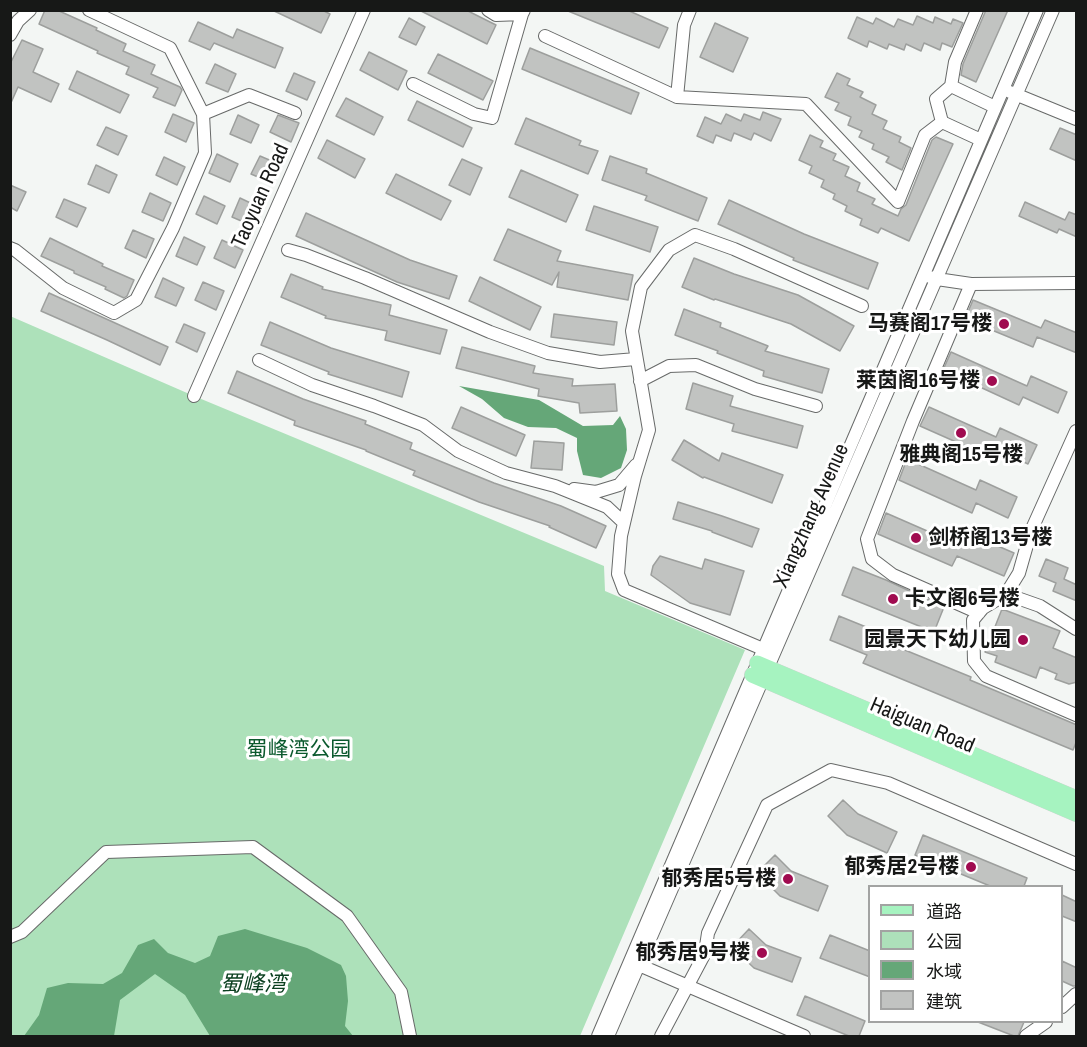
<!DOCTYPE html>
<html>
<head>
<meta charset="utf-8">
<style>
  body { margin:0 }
  #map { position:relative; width:1087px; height:1047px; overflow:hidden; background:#f3f6f4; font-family:"Archivo Narrow","Noto Sans SC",sans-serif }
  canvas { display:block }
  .frame { position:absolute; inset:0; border:12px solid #171817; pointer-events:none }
  .legend { position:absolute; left:868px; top:885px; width:195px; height:138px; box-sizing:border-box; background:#fff; border:2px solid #a2a3a2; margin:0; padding:8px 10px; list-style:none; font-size:18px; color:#171817 }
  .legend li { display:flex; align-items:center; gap:12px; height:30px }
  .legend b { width:30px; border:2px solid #a2a3a2 }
</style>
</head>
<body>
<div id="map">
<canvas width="1087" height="1047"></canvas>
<div class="frame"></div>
<ul class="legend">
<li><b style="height:8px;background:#a6f3c0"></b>道路</li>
<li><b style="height:16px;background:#ade1ba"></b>公园</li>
<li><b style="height:16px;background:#65a778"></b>水域</li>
<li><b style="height:16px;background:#c1c3c1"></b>建筑</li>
</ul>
</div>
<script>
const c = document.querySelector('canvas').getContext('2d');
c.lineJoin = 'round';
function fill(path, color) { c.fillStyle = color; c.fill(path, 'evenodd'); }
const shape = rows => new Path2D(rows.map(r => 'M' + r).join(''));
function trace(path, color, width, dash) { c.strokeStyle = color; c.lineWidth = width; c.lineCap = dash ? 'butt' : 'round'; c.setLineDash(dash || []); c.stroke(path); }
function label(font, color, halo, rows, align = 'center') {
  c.font = font + ' "Archivo Narrow","Noto Sans SC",sans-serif'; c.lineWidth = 6; c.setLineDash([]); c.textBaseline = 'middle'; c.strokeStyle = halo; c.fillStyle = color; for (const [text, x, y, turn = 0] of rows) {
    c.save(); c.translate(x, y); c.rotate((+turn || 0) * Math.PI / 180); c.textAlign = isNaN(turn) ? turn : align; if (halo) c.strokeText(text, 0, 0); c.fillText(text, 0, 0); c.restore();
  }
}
const green = shape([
  [10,316,194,396,604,566,605,591,745,650,580,1036,11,1036]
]);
const water = shape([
  [459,386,539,400,583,426,613,425,620,416,626,429,627,450,621,468,601,478,583,475,577,451,577,438,556,428,528,427,504,418,482,399],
  [245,929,307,948,341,965,346,976,348,1001,345,1026,353,1036,210,1036,185,995,155,974,120,1000,114,1036,24,1036,39,1015,47,988,68,983,103,984,122,973,138,945,154,939,168,953,195,963,210,956,218,936]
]);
const building = shape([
  [45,10,57,10,97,28,96,30,126,44,123,51,155,65,151,74,180,87,182,90,175,106,153,97,158,88,126,74,129,67,97,53,98,51,39,24,45,10],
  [272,10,322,10,330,14,321,33,272,10],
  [419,10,466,10,496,25,487,44,419,10],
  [627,10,668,28,659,48,568,11,627,10],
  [986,10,1008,10,976,82,961,75,963,64,986,10],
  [917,16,933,23,935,17,951,24,953,19,963,23,952,47,942,43,940,50,924,43,921,51,906,44,904,50,889,44,887,49,869,41,867,47,848,38,857,17,873,24,876,18,894,27,898,19,913,25,917,16],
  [409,18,425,27,416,45,399,37,409,18],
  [198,22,233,38,237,29,283,48,275,68,214,43,210,50,189,41,198,22],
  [715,23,748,38,733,72,700,57,715,23],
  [22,40,43,49,33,72,59,84,51,102,18,87,10,105,10,64,22,40],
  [530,48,639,93,631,114,522,69,530,48],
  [369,52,407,71,398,90,360,70,369,52],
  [438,54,493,81,483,100,428,73,438,54],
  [215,64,236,74,228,92,206,83,215,64],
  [77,71,129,95,120,113,69,89,77,71],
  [294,73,315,82,307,100,286,91,294,73],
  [837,73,850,79,847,85,863,92,860,97,876,105,872,114,887,121,883,129,901,137,899,142,911,148,902,170,886,162,889,157,872,149,874,144,859,137,862,131,848,125,851,117,835,110,839,103,825,97,837,73],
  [346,98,383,117,374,135,336,116,346,98],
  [417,101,472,128,463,147,408,120,417,101],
  [763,112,781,119,771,141,754,133,751,140,734,133,731,141,716,135,713,143,697,136,705,117,721,124,726,114,741,121,744,114,760,120,763,112],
  [173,114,194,123,186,142,165,132,173,114],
  [238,115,259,125,251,143,230,134,238,115],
  [278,115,299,123,291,142,270,132,278,115],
  [526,118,581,141,579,145,598,151,588,174,515,144,526,118],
  [106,127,127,136,118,155,97,145,106,127],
  [1060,128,1077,135,1077,161,1050,149,1060,128],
  [810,135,823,141,820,147,836,154,833,160,849,167,845,176,860,183,857,191,875,199,872,204,898,216,901,209,906,205,932,140,936,137,953,144,909,241,881,228,878,233,860,225,862,219,845,211,847,206,833,199,835,194,821,187,824,180,809,173,812,166,799,160,810,135],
  [327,140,365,159,355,178,318,158,327,140],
  [217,154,238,164,230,182,209,173,217,154],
  [260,156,281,165,272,183,251,174,260,156],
  [610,156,647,169,646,173,707,198,698,221,645,200,647,196,602,180,610,156],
  [164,157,185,167,177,185,156,175,164,157],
  [462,159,482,168,470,195,449,185,462,159],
  [96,165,117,175,109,193,88,184,96,165],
  [521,170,578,195,566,222,509,197,521,170],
  [396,174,451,201,441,220,386,193,396,174],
  [10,185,26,192,17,211,10,207,10,185],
  [150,193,171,203,163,221,142,212,150,193],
  [204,196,225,206,217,224,196,214,204,196],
  [240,198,261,208,253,226,232,217,240,198],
  [64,199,86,208,77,227,56,217,64,199],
  [729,200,804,234,878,263,868,289,793,260,794,258,718,224,729,200],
  [1025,202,1065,220,1069,212,1077,215,1077,237,1059,229,1057,233,1019,216,1025,202],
  [594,206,658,227,650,252,586,230,594,206],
  [306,213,410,260,457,276,449,299,397,282,296,236,306,213],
  [508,229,561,251,557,261,633,275,628,300,557,287,559,272,552,285,494,260,508,229],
  [133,230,154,239,146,258,125,248,133,230],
  [184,237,205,247,197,265,176,256,184,237],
  [50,238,103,264,102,266,134,280,127,296,124,298,105,289,106,287,74,273,74,271,41,256,50,238],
  [222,240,243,250,235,268,214,258,222,240],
  [694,258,734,274,798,295,854,326,840,351,791,324,715,299,714,300,682,287,694,258],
  [291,274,323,287,322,289,391,305,389,315,447,330,440,354,385,340,387,331,325,318,326,316,281,297,291,274],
  [480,277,541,307,530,330,469,301,480,277],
  [163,278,184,288,176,306,155,297,163,278],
  [203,282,224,291,216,310,195,300,203,282],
  [49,293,168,347,160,365,107,340,41,311,49,293],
  [973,300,1041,328,1045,320,1077,333,1077,353,1037,337,1033,347,965,319,973,300],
  [684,309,721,323,720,327,768,346,765,351,829,369,822,393,763,376,764,371,717,353,718,351,675,335,684,309],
  [554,314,617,322,614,345,551,337,554,314],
  [270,322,331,348,409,372,402,397,328,374,329,372,261,345,270,322],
  [184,324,205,333,197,352,176,342,184,324],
  [462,347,535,366,533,373,573,379,572,386,615,384,617,411,580,413,579,403,538,396,539,389,456,368,462,347],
  [951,352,1027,386,1031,376,1067,392,1058,413,1023,397,1019,405,943,370,951,352],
  [237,371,303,399,366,421,365,424,412,443,410,449,494,483,561,506,606,526,596,548,549,527,550,526,479,502,413,475,415,471,366,451,366,450,294,425,295,421,228,393,237,371],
  [693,383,733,396,730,406,803,426,797,448,732,431,734,424,686,409,693,383],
  [461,407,525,435,516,456,452,428,461,407],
  [929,407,996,437,1000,428,1037,445,1028,464,994,448,990,457,920,426,929,407],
  [684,440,719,461,722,453,783,475,772,503,704,477,703,478,672,460,684,440],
  [534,441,564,443,562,470,531,468,534,441],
  [907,459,976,490,980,480,1017,497,1008,518,976,503,972,513,899,480,907,459],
  [678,502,722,516,759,529,752,547,712,532,712,531,673,519,678,502],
  [886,513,957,544,963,531,1014,553,1004,576,957,556,952,566,878,534,886,513],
  [660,556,702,569,705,559,744,571,730,615,690,603,651,575,653,566,660,556],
  [1046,559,1068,568,1064,579,1077,585,1077,601,1053,591,1056,583,1039,576,1046,559],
  [853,567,886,580,944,607,934,632,842,595,853,567],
  [1002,609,1060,631,1053,648,1077,658,1077,682,1069,684,1055,679,1057,674,1040,667,1036,678,995,662,997,656,985,652,1002,609],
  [839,616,876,631,873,637,971,677,970,680,1077,725,1077,740,1073,750,863,663,867,655,830,640,839,616],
  [843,800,858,814,897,832,887,853,847,835,828,816,843,800],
  [923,835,1027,878,1024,886,990,886,915,855,923,835],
  [775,855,791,871,828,886,818,911,780,896,757,873,775,855],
  [1062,895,1077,902,1077,922,1062,916,1062,895],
  [749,929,766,945,801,958,792,982,754,968,732,947,749,929],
  [830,935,870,951,870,977,820,958,830,935],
  [1062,961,1077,968,1077,986,1073,986,1062,981,1062,961],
  [805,996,865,1021,859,1036,849,1036,797,1015,805,996],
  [978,1022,1024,1022,1018,1036,1014,1036,978,1022]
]);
const minor = shape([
  [488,10,496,15,522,14,524,10],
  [690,10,684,25,677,97,806,104,898,202,925,135,942,122,981,140],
  [977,10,955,62,951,86,995,107],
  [10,35,18,21,30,10],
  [545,36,677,97],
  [413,84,474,114,492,118,522,14],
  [1010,92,1076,119],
  [203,114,249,95,295,113],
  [942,122,936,99,951,86],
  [10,248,15,250,63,288,114,313,136,300,173,228,205,153,203,114,170,48,89,10],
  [288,250,306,255,365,278,490,332,548,353,600,362,636,359],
  [930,277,937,279,971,284,1076,283],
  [971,284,913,421,867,539,872,559,893,575,979,613],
  [259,360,312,385,374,406,423,425,458,451,506,473,555,486,607,507,624,523],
  [640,381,669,366,696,365,755,389,816,406],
  [194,396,364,10],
  [1076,431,1031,531,1019,573,1006,594,983,608,973,620,974,661,986,676,1076,715],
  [574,489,596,492,619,485,636,465],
  [1006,594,1040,606,1076,629],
  [770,652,624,590,618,574,621,536,635,476,649,430,632,331,641,287,669,250,695,235,734,249,862,306],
  [10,937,22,932,106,852,253,847,347,916,401,992,410,1036],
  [639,965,804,1036],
  [1062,1007,1076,994],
  [598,1036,1037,10],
  [608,1036,1053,10],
  [661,1036,705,953,708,933,767,805,831,770,888,783,1076,864],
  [1026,1036,1046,1022]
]);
const major = shape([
  [757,663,1076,798],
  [752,675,1076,814]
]);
const markers = [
  [1004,324,6,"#a00b50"],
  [992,381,6,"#a00b50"],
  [961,433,6,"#a00b50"],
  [916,538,6,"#a00b50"],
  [893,599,6,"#a00b50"],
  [1023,640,6,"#a00b50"],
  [971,867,6,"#a00b50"],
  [788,879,6,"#a00b50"],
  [762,953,6,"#a00b50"]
];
const streetNames = [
  ["Taoyuan Road",261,196,-66],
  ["Xiangzhang Avenue",812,516,-66],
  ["Haiguan Road",922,726,23]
];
const poiNames = [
  ["马赛阁17号楼",992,324],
  ["莱茵阁16号楼",980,381],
  ["雅典阁15号楼",961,455,"center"],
  ["剑桥阁13号楼",928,538,"left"],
  ["卡文阁6号楼",905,599,"left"],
  ["园景天下幼儿园",1011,640],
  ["郁秀居2号楼",959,867],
  ["郁秀居5号楼",776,879],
  ["郁秀居9号楼",750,953]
];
const parkNames = [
  ["蜀峰湾公园",299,750]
];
const waterNames = [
  ["蜀峰湾",253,985]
];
fill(green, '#ade1ba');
fill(water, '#65a778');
fill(building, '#c1c3c1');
trace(building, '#9d9f9d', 1.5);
trace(minor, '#686a69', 14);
trace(major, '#d1d1d1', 16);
trace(minor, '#fff', 12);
trace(major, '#a6f3c0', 15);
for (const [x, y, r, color] of markers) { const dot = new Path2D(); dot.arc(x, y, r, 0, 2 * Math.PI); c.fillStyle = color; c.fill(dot); trace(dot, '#fff', 2); }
label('21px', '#171817', '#fff', streetNames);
label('bold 21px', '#171817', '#fff', poiNames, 'right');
label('21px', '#0b5a2e', '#fff', parkNames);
label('italic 22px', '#0c4021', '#fff', waterNames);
</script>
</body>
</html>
